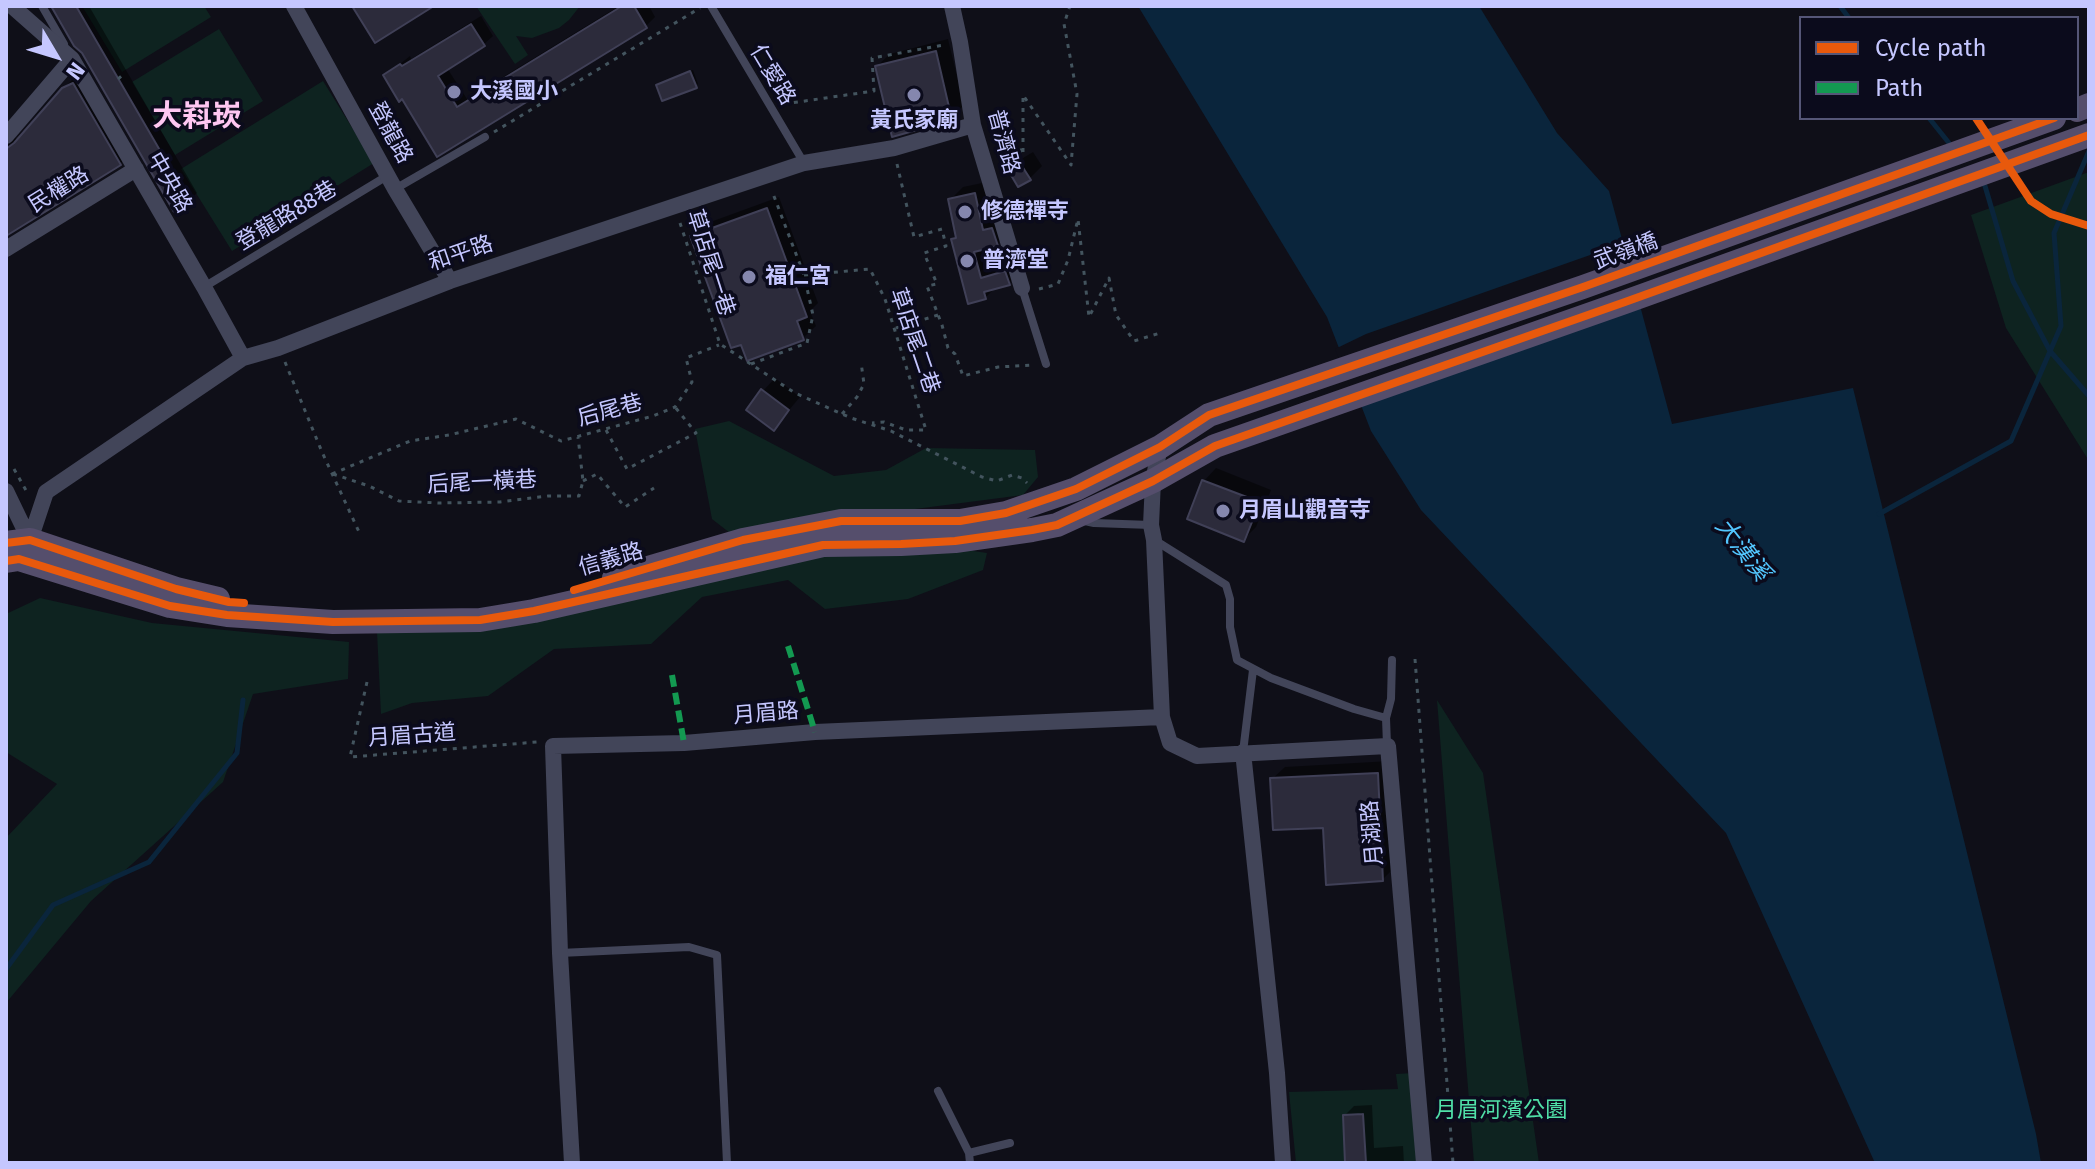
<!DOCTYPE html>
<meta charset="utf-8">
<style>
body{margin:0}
#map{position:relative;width:2095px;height:1169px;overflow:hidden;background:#0f0f18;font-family:"Fira Sans",sans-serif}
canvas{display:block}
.frame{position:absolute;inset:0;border:8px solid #c5c7ff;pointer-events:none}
.legend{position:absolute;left:1799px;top:16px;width:280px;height:104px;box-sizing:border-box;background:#0b0b1c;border:2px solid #555677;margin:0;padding:10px 14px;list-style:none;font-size:24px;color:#c5c7ff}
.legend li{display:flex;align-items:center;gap:16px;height:40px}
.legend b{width:40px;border:2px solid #555677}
.north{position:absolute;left:16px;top:16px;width:80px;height:80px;-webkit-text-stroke:6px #0b0b1c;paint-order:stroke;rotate:128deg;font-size:22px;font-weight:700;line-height:32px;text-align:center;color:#c5c7ff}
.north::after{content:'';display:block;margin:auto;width:28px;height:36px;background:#c5c7ff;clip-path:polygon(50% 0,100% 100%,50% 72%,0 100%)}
</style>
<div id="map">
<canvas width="2095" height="1169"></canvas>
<div class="frame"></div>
<ul class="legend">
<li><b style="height:10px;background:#e8590c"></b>Cycle path</li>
<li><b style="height:10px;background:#139951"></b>Path</li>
</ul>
<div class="north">N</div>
</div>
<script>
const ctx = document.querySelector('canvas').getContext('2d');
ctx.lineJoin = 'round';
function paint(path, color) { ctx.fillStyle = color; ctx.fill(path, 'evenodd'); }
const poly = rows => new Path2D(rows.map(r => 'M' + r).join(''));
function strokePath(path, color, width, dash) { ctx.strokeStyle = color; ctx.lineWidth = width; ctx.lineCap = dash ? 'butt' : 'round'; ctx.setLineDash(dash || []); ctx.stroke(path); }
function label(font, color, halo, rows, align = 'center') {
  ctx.font = font + ' "Fira Sans","Noto Sans TC",sans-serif'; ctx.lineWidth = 7; ctx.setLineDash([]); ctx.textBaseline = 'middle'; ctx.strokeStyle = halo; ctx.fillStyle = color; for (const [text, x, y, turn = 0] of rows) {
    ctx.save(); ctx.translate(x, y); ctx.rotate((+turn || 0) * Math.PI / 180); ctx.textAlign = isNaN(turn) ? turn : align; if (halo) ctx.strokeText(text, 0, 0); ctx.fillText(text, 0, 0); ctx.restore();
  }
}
paint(poly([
 [82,6,204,6,211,17,122,72],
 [476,6,580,6,569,20,559,28,532,38,516,36,528,55,515,64],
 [219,29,263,101,175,155,132,82],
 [323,81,374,163,232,251,181,169],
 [2089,172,2089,461,2006,328,1971,215],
 [729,421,834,476,886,470,926,448,1035,450,1038,477,1023,495,730,533,712,519,695,429],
 [953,548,987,553,983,570,908,599,825,609,788,580,702,597,651,644,554,649,488,696,412,703,381,714,377,632,829,553],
 [40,598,152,623,349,642,348,679,253,694,223,782,91,901,6,1003,6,838,57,784,6,752,6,614],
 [1437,700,1483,773,1539,1163,1474,1163],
 [1414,1073,1422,1163,1296,1163,1289,1092,1398,1089,1396,1074]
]), '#0e2320');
paint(poly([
 [1138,6,1479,6,1557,133,1609,191,1672,424,1853,388,2036,1134,2041,1163,1875,1163,1726,833,1421,510,1371,431,1327,317]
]), '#0a253c');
paint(poly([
 [1627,242,1643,303,1357,405,1335,349,1366,334]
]), '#0f0f18');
paint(poly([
 [53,6,89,6,197,193,189,201,83,52],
 [619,6,649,6,655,17,646,26,437,154,403,96,385,76,410,56,411,59,481,16,493,36,483,45,447,68,467,99],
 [948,39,964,105,951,118,877,66,890,54],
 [693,70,698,84,696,86,661,83],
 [82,76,128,156,120,164,6,235,6,135,8,137,19,139,63,89,72,80],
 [1033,152,1042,166,1029,179,1011,170,1023,158],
 [987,182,1009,232,997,244,988,246,993,266,1018,260,1021,271,1009,283,997,286,985,298,953,240,958,235,950,200,963,187],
 [779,197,818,303,810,311,816,326,803,338,692,237,705,224],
 [775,378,800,397,774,428,763,391],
 [1216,468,1271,490,1256,527,1244,539,1204,481],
 [1390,761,1395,867,1383,879,1272,779,1285,767],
 [1372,1105,1374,1148,1403,1146,1404,1163,1347,1163,1345,1115,1354,1106]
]), '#0007');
strokePath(poly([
 [1840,6,1849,18],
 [1929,118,1953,148],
 [1980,180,1985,186,2013,281,2050,351,2089,396],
 [1879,514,2011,441,2061,326,2054,233,2089,151],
 [6,969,53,905,149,862,237,753,243,700]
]), '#0a253c', 5);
const building = poly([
 [51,6,76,6,190,202,174,212,82,53,74,46,51,6],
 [352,6,434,6,375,43,352,6],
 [622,6,634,6,647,28,437,157,402,99,399,102,383,75,400,64,402,66,471,24,485,46,438,76,457,107,622,6],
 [936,51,952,120,892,137,875,66,936,51],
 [690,71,697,88,662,101,656,85,690,71],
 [73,83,121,165,6,236,6,149,14,143,62,88,73,83],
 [1020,163,1031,180,1018,187,1008,170,1020,163],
 [975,193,983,230,992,228,998,246,974,252,981,278,1005,271,1010,285,984,292,986,299,968,304,951,239,956,238,948,199,975,193],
 [767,208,807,317,797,321,804,340,747,361,741,345,731,348,690,236,767,208],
 [761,389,789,410,774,431,746,410,761,389],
 [1202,480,1260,502,1244,542,1187,519,1202,480],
 [1378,773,1383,881,1326,885,1323,828,1273,830,1270,778,1378,773],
 [1363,1114,1366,1163,1345,1163,1343,1115,1363,1114]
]);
paint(building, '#2c2b3b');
strokePath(building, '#404057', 2);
strokePath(poly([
 [118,79,124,74],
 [784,104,874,91,872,58,944,45],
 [494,132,700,8],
 [992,133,1009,129,1023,155,1023,95,1071,165,1077,94,1064,24,1070,6],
 [897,164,914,237,942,229,946,246,924,253,937,284,927,286,942,325,948,348,955,354,963,376,998,367,1035,365],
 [680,223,720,344,795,393,851,418,891,431,982,477,997,481,1012,475,1022,478,1027,483],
 [804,275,870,269,885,299,926,430,906,430,884,422,872,423],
 [1039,289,1058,284,1068,260,1078,219,1089,317,1109,278,1116,315,1134,341,1160,333],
 [896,328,938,315],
 [285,362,322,452,360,534],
 [751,364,807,343,813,315,804,275,772,191],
 [842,414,857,397,864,384,861,362],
 [606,430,627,469,696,433,675,407],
 [14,469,27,492],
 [332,474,410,441,449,435,516,419,561,441,653,416,675,407,692,382,686,358,719,345],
 [333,474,369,486,399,501,439,503,500,502,548,496,579,496,583,481,578,437],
 [583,481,597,474,625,507,654,488],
 [1415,659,1453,1163],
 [367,682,350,757,537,742]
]), '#43545e', 3, [4, 6]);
strokePath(poly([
 [42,6,64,44],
 [711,6,804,163],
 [395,189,485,137],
 [204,287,387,176],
 [1022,288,1046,364],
 [1080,520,1094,523,1151,525],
 [1156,541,1226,585,1230,599,1230,627,1237,660,1271,678,1354,709,1386,718,1387,745],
 [1386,718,1391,699,1392,660],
 [1243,752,1253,670],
 [560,953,689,947,717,955,727,1163],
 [938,1091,969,1153,970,1163],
 [969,1153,1010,1143]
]), '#424559', 8);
strokePath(poly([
 [12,6,72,59,204,287,243,358],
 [294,6,395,189,450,281],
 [952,6,960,42,973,125,1022,288],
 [6,136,72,59],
 [6,249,136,169],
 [6,491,31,543],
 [30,540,46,492,243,358,278,348,450,281,804,163,894,148,973,125],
 [1162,717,1170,743,1197,756,1388,746,1424,1163],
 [1243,752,1277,1073,1283,1163],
 [572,1163,560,953,553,746,684,743,815,732,1162,717,1154,540,1151,525,1153,481,1160,447]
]), '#424559', 16);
strokePath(poly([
 [2077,110,2089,105],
 [6,543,30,540,176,589,218,599],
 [6,561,19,559,170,606,227,615,333,622,480,620,534,611,823,545,901,544,955,541,1032,530,1057,525,1153,481,1215,446,1625,302,2089,135],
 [614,578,743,540,841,521,960,521,1006,513,1076,489,1160,447,1209,415,1583,287,2054,118]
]), '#554e6c', 24);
strokePath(poly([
 [788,646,815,732],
 [672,675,684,743]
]), '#139951', 6, [12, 6]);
strokePath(poly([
 [1976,118,2031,201,2051,214,2089,226],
 [6,543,30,540,176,589,229,602,244,603],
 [6,561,19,559,170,606,227,615,333,622,480,620,534,611,823,545,901,544,955,541,1032,530,1057,525,1153,481,1215,446,1625,302,2089,135],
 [574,590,743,540,841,521,960,521,1006,513,1076,489,1160,447,1209,415,1583,287,2054,118]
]), '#e8590c', 8);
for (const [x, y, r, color] of [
 [454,92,8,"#8587ae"],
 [914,95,8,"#8587ae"],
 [965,212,8,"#8587ae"],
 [967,261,8,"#8587ae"],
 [749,277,8,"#8587ae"],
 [1223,511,8,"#8587ae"]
]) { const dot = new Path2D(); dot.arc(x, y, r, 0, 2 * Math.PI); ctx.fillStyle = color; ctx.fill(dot); strokePath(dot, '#0b0b1c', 3); }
label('22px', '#c5c7ff', '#0b0b1c', [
 ["仁愛路",772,75,59],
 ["登龍路",390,133,61],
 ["普濟路",1003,142,75],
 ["中央路",169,183,60],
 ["民權路",59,190,-32],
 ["登龍路88巷",287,216,-31],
 ["武嶺橋",1626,252,-20],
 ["和平路",461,254,-19],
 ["草店尾一巷",710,263,72],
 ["草店尾二巷",914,341,71],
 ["后尾巷",610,411,-15],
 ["后尾一橫巷",482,483,-3],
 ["信義路",611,560,-16],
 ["月眉路",766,714,-5],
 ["月眉古道",412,736,-4],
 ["月湖路",1373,833,-95]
]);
label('bold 22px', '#c5c7ff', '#0b0b1c', [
 ["大溪國小",470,92],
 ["黃氏家廟",914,121,"center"],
 ["修德禪寺",981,212],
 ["普濟堂",983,261],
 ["福仁宮",765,277],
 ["月眉山觀音寺",1239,511]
], 'left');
label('22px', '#50e0a8', '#0b0b1c', [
 ["月眉河濱公園",1501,1111]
]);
label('italic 24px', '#53c7ff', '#0b0b1c', [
 ["大漢溪",1742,550,52]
]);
label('bold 30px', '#ffc7f2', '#0b0b1c', [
 ["大嵙崁",197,118]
]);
</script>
